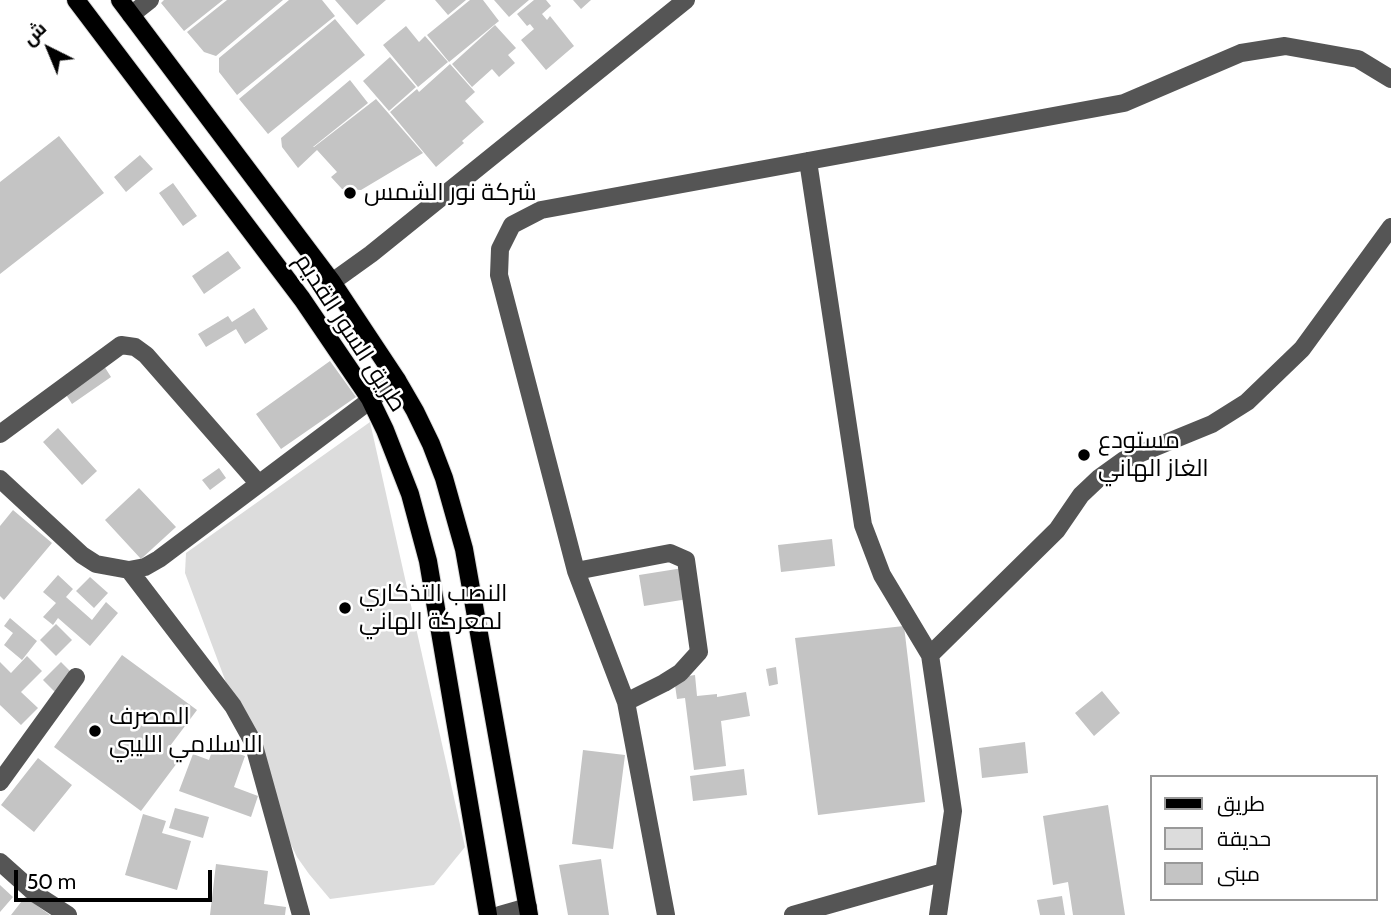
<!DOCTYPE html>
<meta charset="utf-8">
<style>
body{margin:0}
#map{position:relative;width:1391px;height:915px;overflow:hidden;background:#fff;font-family:Cabin,Cairo,sans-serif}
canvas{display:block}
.legend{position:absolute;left:1150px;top:775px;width:228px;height:126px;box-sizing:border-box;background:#fff;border:2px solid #999;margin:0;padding:9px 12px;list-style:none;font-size:21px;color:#000}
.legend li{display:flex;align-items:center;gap:14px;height:35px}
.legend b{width:35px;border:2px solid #999}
.north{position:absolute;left:14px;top:14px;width:70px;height:70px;-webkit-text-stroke:5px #fff;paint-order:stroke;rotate:317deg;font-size:19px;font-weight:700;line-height:28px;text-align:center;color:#000}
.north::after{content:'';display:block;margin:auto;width:24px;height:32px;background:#000;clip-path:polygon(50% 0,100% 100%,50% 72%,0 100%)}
.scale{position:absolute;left:14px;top:870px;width:198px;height:32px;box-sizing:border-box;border:4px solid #000;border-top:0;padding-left:9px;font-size:21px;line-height:24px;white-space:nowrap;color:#000;-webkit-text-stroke:5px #fff;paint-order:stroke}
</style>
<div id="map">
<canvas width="1391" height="915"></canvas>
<ul class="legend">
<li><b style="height:9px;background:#000"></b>طريق</li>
<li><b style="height:19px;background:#dcdcdc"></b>حديقة</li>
<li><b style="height:19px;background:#c4c4c4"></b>مبنى</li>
</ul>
<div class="north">ش</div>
<div class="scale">50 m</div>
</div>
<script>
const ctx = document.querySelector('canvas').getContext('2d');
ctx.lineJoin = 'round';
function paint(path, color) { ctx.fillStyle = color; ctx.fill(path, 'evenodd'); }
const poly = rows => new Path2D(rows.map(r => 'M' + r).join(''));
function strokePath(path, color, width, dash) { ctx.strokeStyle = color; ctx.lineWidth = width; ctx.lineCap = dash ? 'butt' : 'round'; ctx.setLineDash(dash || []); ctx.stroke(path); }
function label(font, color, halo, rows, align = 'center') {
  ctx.font = font + ' Cabin,Cairo,sans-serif'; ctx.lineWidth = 5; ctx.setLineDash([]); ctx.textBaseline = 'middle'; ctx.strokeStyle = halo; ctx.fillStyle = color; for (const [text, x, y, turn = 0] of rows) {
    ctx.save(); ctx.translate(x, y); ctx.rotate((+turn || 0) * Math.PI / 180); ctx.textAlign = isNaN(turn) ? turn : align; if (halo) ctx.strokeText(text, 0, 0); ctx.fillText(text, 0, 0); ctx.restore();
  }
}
paint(poly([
 [370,422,465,847,434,885,330,899,309,874,297,857,272,805,185,573,186,553]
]), '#dcdcdc');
paint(poly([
 [164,0,223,0,184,31,161,3],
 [227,0,283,0,216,56,204,52,187,32],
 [289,0,322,0,335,16,237,95,219,72,219,58],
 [335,0,386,0,357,25],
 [435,0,466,0,448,15],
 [470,0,483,0,499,21,449,62,427,35],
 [494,0,529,0,509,17],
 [534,0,546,0,551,6,542,14,547,20,550,16,574,46,546,70,521,40,534,29,530,24,527,26,517,14],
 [573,0,591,0,581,9],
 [335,19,365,55,268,134,239,99],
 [495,25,516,48,508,55,515,63,499,77,492,69,472,87,452,64],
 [406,26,419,42,425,36,448,62,418,87,383,45],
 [390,57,416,87,389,111,363,81],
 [450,64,475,92,465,101,484,122,462,141,464,143,436,167,390,112,417,89,419,92],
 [350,80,368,103,313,147,314,147,376,99,423,153,361,190,342,189,331,177,337,172,317,150,298,168,282,147,281,138],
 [59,136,104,193,0,274,0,182],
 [140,155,153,169,126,192,114,177],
 [173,183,197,216,183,226,159,193],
 [228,251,241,268,204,294,192,276],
 [254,308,268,329,245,344,236,329,206,347,198,334,228,316,232,322],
 [330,361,356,397,281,449,256,414],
 [104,366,111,377,72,404,65,393],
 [58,428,97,471,82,485,43,442],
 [219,468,226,478,210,490,202,480],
 [139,488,176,527,141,559,105,520],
 [13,510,52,543,4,600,0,596,0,526],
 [832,539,835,566,781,572,778,545],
 [683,568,688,599,644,606,639,575],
 [58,575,73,589,66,597,92,620,106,602,118,613,90,646,58,618,53,625,43,617,56,603,43,592],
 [90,577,108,593,94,608,76,591],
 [10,618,37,641,22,660,4,645,13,633,4,626],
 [56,624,72,640,56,656,40,640],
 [904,626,925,802,818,815,795,638],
 [122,655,197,710,167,750,180,759,141,811,54,747],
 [27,656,42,671,21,692,38,708,21,725,0,705,0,662,11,673],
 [61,662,75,676,58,695,43,680],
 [776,667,778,684,769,686,766,669],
 [695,675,697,696,717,694,717,697,746,692,750,716,721,721,726,766,694,770,685,698,677,699,674,678],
 [1102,691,1120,713,1094,736,1075,713],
 [1025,742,1028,773,982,778,979,748],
 [214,745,245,756,234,787,258,796,251,817,179,791,193,754,209,760],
 [583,750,625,755,613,849,572,844],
 [38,758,72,785,34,832,1,805],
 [744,769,747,795,693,801,690,776],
 [1108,805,1125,915,1073,915,1068,882,1053,885,1043,816],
 [175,808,209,817,203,838,169,828],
 [143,814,166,821,162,833,191,841,177,890,125,875],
 [601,859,609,915,568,915,559,865],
 [216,864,268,871,264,904,286,907,285,915,210,915],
 [0,885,13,897,0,912],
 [1062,896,1065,915,1040,915,1037,900],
 [25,897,50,915,11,915]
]), '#c4c4c4');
const major = poly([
 [76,0,302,299,370,399,385,430,410,494,428,561,488,915],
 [120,0,332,282,397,380,415,411,431,444,444,478,464,549,529,915]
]);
strokePath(major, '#dbdbdb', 20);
strokePath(poly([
 [131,15,150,0],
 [808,161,863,525,882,575,930,655,953,811,938,915],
 [332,282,371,254,686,0],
 [0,434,121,345,135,347,146,355,259,484],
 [0,479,82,555,96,564,129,570,145,567,159,559,397,380],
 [129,570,233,706,253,742,301,915],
 [576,571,670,553,686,560,699,652,680,673,664,683,626,702],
 [930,655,1057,530,1081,495,1099,478,1124,460,1212,424,1247,402,1302,349,1391,227],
 [0,782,76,677],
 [0,862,37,895,68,915],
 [500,915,528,907],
 [666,915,626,702,576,571,499,275,500,249,512,225,541,210,1124,103,1241,53,1285,46,1358,59,1391,79],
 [793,915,944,872]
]), '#555', 18);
strokePath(major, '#000', 18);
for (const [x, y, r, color] of [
 [350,193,7,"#000"],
 [1084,455,7,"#000"],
 [345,608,7,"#000"],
 [95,731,7,"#000"]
]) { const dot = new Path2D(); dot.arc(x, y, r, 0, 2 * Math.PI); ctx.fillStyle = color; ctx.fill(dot); strokePath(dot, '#fff', 2.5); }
label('24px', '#000', '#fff', [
 ["شركة نور الشمس",364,193],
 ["مستودع",1098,441],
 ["الغاز الهاني",1098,469],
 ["النصب التذكاري",359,594],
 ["لمعركة الهاني",359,622],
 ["المصرف",109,717],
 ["الاسلامي الليبي",109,745]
], 'left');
label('24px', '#000', '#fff', [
 ["طريق السور القديم",350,333,57]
]);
</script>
